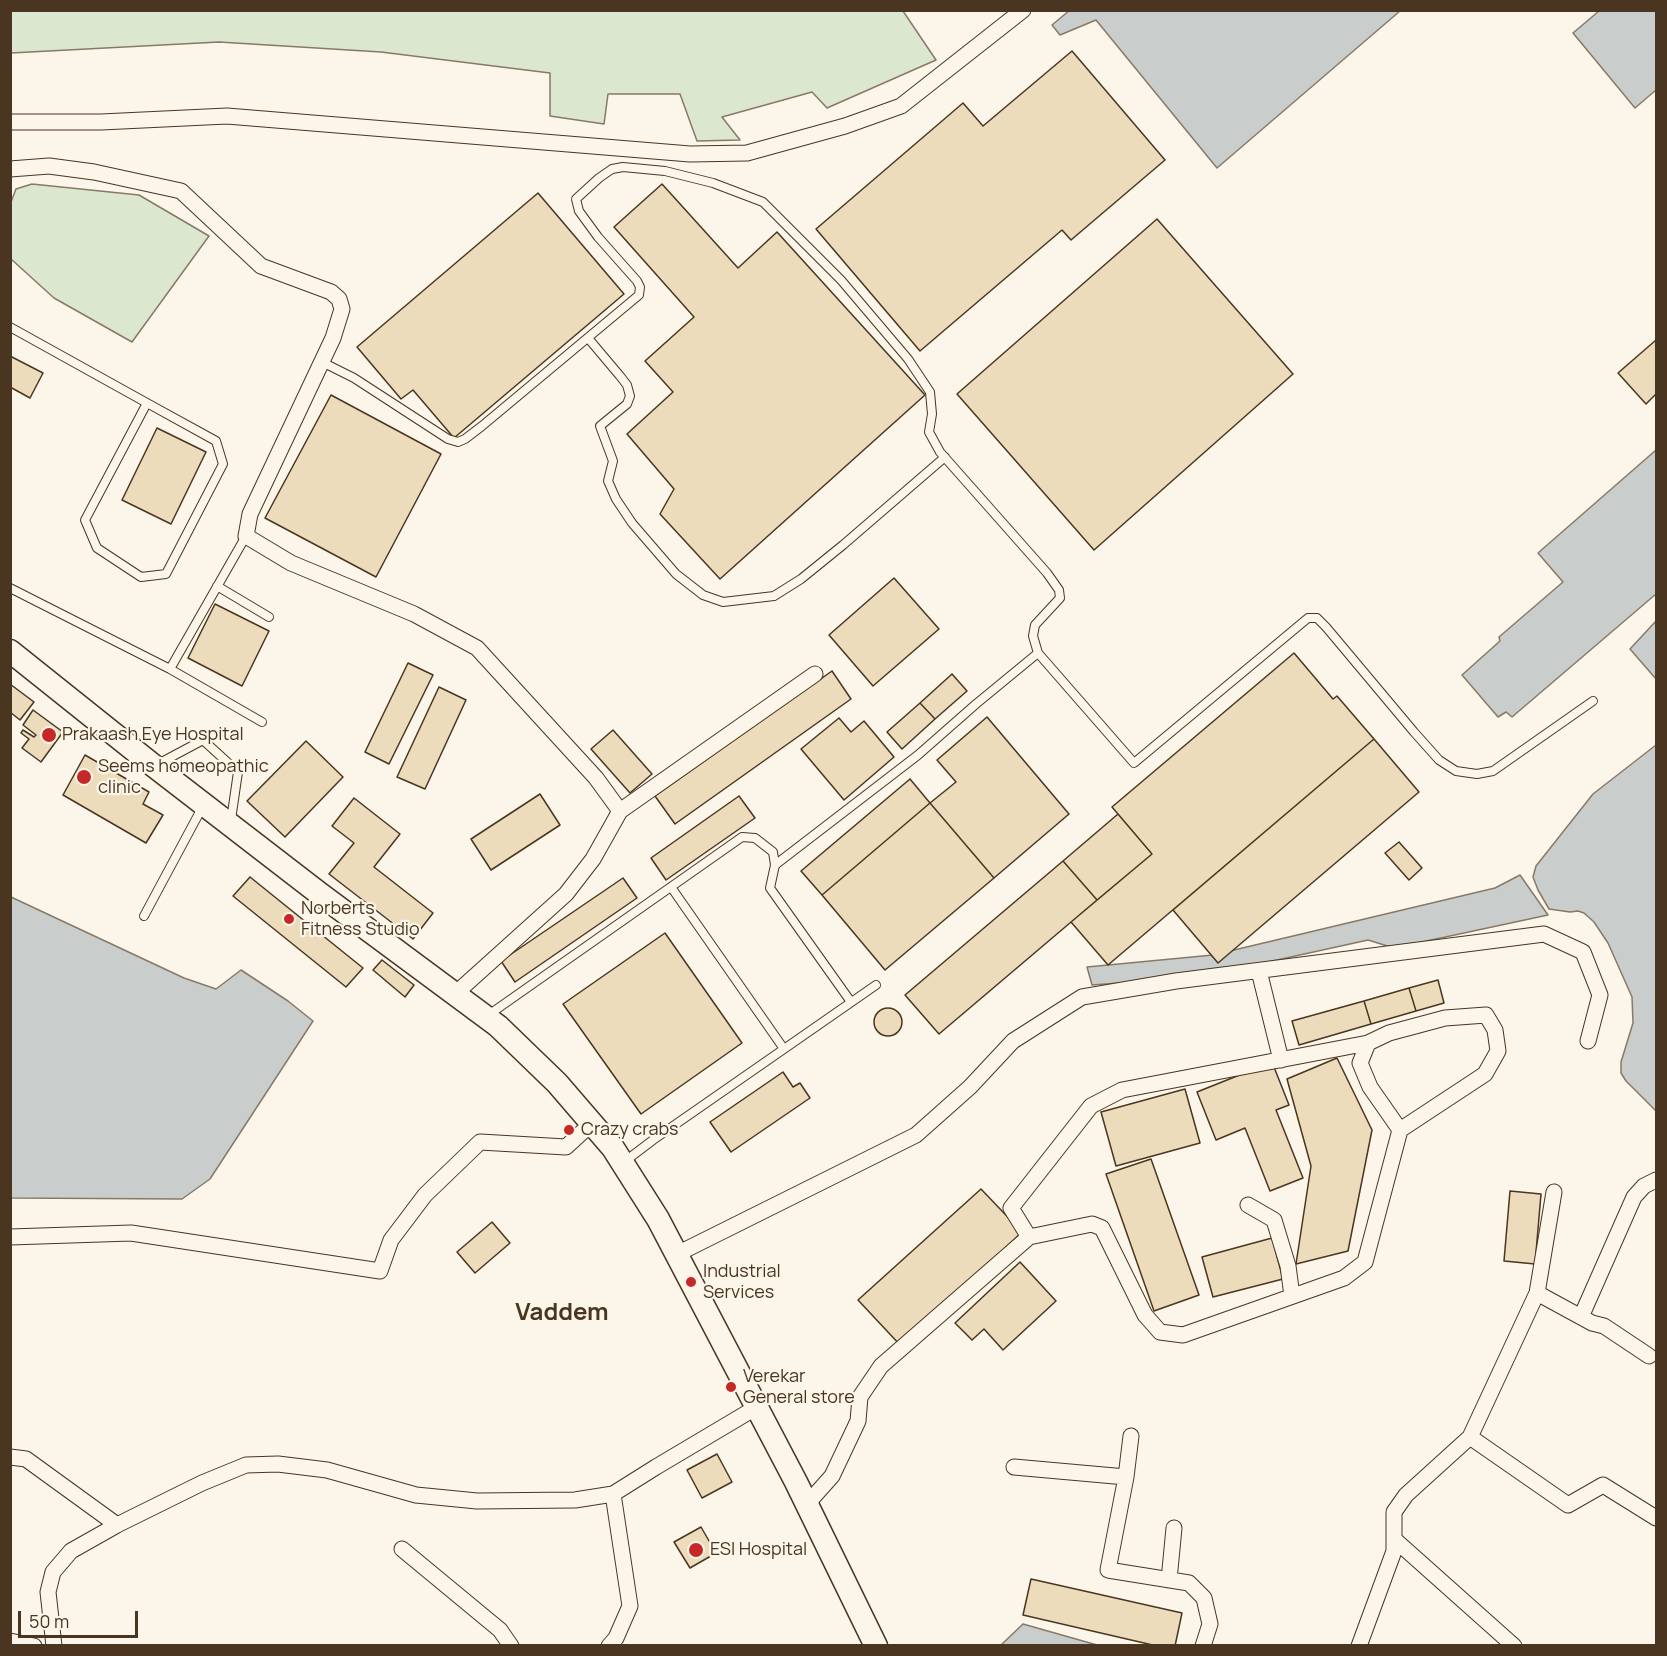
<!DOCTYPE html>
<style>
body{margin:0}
#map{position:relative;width:1667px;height:1656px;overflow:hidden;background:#fbf6e9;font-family:Manrope,sans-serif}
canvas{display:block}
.frame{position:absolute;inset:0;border:12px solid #4a3520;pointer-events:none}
.scale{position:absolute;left:18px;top:1611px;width:120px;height:27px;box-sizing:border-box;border:3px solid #4a3520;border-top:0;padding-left:8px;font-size:18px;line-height:21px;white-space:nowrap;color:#4a3520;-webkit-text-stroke:4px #fbf6e9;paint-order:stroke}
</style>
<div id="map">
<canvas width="1667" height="1656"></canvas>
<div class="frame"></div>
<div class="scale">50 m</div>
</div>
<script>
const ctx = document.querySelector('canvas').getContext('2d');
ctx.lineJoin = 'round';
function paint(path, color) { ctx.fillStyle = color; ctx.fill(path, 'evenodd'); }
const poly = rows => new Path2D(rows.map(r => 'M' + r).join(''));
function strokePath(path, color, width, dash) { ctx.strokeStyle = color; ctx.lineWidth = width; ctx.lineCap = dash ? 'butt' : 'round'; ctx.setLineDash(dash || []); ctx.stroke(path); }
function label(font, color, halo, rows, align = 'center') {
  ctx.font = font + ' Manrope,sans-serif'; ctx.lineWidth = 4.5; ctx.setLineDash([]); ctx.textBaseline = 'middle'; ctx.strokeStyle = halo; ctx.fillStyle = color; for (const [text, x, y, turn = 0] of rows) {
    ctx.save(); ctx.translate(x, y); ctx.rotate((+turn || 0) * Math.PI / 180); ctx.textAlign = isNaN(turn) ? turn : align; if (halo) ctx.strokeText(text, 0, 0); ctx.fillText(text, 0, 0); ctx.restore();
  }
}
const green = poly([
 [11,10,903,11,936,60,827,108,812,92,722,117,740,140,697,141,680,94,608,94,604,124,550,116,550,73,381,52,219,42,11,53,11,10],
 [32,184,139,195,209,236,132,342,54,298,11,259,11,202,16,189,32,184]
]);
paint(green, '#dce7d0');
strokePath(green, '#887966', 1.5);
const water = poly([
 [1070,10,1400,10,1400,11,1217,168,1096,20,1060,35,1052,25,1070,10],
 [1599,11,1656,11,1656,90,1635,108,1573,33,1599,11],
 [1656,450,1656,594,1512,717,1506,712,1498,717,1462,675,1500,641,1499,637,1563,582,1538,553,1656,450],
 [1656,621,1656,679,1630,649,1656,621],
 [1656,745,1656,1111,1626,1081,1621,1073,1621,1062,1633,1023,1632,997,1608,943,1594,922,1584,913,1578,911,1570,912,1549,909,1538,890,1533,877,1536,866,1593,794,1656,745],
 [1520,875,1548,915,1394,948,1368,940,1200,977,1092,985,1087,967,1213,955,1495,888,1520,875],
 [11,897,184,978,216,989,241,970,288,1001,313,1021,210,1179,182,1199,11,1198,11,897],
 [1023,1624,1097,1645,1001,1645,1023,1624]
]);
paint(water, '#c9cecd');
strokePath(water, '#887966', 1.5);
const building = poly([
 [1072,51,1165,160,1071,240,1062,230,920,351,816,229,963,103,983,126,1072,51],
 [662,184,738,268,777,232,925,395,720,579,660,514,674,489,627,434,673,392,645,361,694,317,614,227,662,184],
 [538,193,624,294,454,438,413,390,401,399,357,347,538,193],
 [1157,219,1293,374,1094,550,957,394,1157,219],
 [1656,340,1656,394,1646,404,1618,373,1656,340],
 [10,356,43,373,30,398,10,387,10,356],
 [331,395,441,454,376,577,265,518,331,395],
 [157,428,206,452,171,524,122,500,157,428],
 [894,578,939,629,873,686,829,635,894,578],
 [215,604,269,631,242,686,188,658,215,604],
 [1294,653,1333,699,1337,696,1374,739,1108,965,1071,922,1152,854,1112,807,1294,653],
 [408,663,433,675,389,764,365,752,408,663],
 [832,671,851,699,675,824,655,796,832,671],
 [952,674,967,691,935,719,920,703,952,674],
 [10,684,34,702,20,720,10,712,10,684],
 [439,687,466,700,425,789,397,777,439,687],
 [920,703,935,719,902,749,887,732,920,703],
 [33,710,63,732,41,762,22,748,29,739,21,733,23,730,34,737,36,735,23,725,33,710],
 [987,717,1069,814,994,878,930,803,956,782,937,760,987,717],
 [839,718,851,732,864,721,894,757,844,800,801,749,839,718],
 [613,730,652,774,630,793,591,749,613,730],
 [1374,739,1419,792,1218,963,1173,910,1374,739],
 [306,741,343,777,285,837,247,801,306,741],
 [85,755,149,792,143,804,163,815,146,843,63,795,85,755],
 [910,779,930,803,822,895,801,871,910,779],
 [540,794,560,825,491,870,471,839,540,794],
 [739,796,755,818,666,880,651,858,739,796],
 [354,798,400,834,374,867,433,913,413,939,329,874,354,843,332,826,354,798],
 [930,803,994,878,885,970,822,895,930,803],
 [1118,814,1152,854,1097,900,1063,861,1118,814],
 [1399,842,1422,868,1409,880,1385,853,1399,842],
 [1063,861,1097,900,939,1034,905,995,1063,861],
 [250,877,363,968,346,987,233,896,250,877],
 [623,878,637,898,515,982,501,961,623,878],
 [665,933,742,1043,641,1114,563,1004,665,933],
 [382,960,414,985,405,997,373,970,382,960],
 [1438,980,1444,1003,1416,1011,1409,988,1438,980],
 [1409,988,1416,1011,1371,1024,1364,1001,1409,988],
 [1364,1001,1371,1024,1299,1045,1292,1021,1364,1001],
 '874 1022a14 14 0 1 1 28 0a14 14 0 1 1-28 0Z',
 [1337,1058,1372,1130,1348,1251,1296,1264,1311,1166,1287,1079,1337,1058],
 [1272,1062,1289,1105,1276,1110,1303,1178,1270,1191,1245,1128,1216,1140,1197,1092,1272,1062],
 [783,1072,793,1087,800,1083,810,1098,731,1152,710,1122,783,1072],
 [1185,1089,1200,1143,1116,1166,1101,1112,1185,1089],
 [1151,1159,1199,1295,1154,1311,1106,1174,1151,1159],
 [981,1189,1022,1232,901,1346,858,1300,981,1189],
 [1510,1191,1541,1194,1535,1264,1504,1261,1510,1191],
 [492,1222,510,1243,475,1273,457,1252,492,1222],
 [1272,1238,1283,1279,1213,1297,1202,1257,1272,1238],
 [1020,1262,1056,1301,1003,1350,984,1329,972,1340,955,1323,1020,1262],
 [717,1454,732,1482,702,1498,687,1470,717,1454],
 [701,1527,716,1553,690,1568,674,1542,701,1527],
 [1031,1579,1182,1613,1175,1646,1157,1646,1023,1615,1031,1579]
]);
paint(building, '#ecdcbc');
strokePath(building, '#4a3520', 1.5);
const lane = poly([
 [10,327,147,403,216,441,223,464,166,574,141,577,97,548,85,520,147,403],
 [588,338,620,376,627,385,630,396,627,404,600,426,613,461,608,481,616,499,632,523,676,574,703,595,723,602,774,596,801,579,843,545,945,457],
 [322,362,354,378,448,439,458,442,465,439,482,426,639,295,640,287,637,281,598,237,579,211,576,199,599,178,612,169,623,167,665,171,713,183,763,202,841,280,908,359,930,392,932,414,929,432,940,452,1047,573,1059,590,1060,598,1035,625,1033,636,1038,653],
 [217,586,269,617],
 [10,588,170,669,262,722],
 [170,669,246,536],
 [158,764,203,740,238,772,231,820],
 [775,865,918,755,976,704,1038,653,1134,763,1308,618,1317,618,1326,627,1414,732,1439,760,1456,771,1477,774,1493,771,1593,701],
 [671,887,784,1049],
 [144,916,203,806],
 [487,1016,742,837,755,838,773,852,775,865,770,888,851,1002],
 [624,1162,653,1140,876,985]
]);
const street = poly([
 [10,122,101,122,227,116,690,154,747,153,845,126,901,106,1023,10],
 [10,169,49,166,94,172,181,191,261,266,331,292,339,299,342,309,333,338,250,514,246,536,291,563,414,614,477,648,596,778,620,811,593,859,566,894,455,994],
 [620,811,815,674],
 [1259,971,1281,1060],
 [1248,1205,1274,1220,1288,1266,1292,1296],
 [10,1237,131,1233,380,1271,391,1240,425,1195,480,1142,566,1147,592,1123],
 [1029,1237,1011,1208,1091,1106,1122,1090,1368,1043],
 [677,1254,916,1135,970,1087,1013,1041,1082,997,1176,981,1544,934,1583,952,1600,995,1588,1041],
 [1537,1293,1592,1323,1604,1326,1649,1356],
 [1581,1317,1634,1197,1644,1186,1656,1180],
 [1131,1436,1126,1477,1108,1570,1189,1583,1204,1598,1210,1624,1203,1646],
 [1470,1437,1568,1505,1603,1485,1656,1518],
 [10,1457,26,1459,117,1525],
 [1014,1467,1126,1477],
 [807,1504,832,1476,858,1421,860,1397,881,1366,1029,1237,1092,1224,1102,1228,1145,1315,1160,1332,1183,1335,1344,1278,1365,1262,1400,1130,1485,1074,1498,1051,1495,1030,1486,1015,1445,1018,1389,1033,1368,1043,1360,1063,1370,1087,1400,1130],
 [1394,1539,1514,1646],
 [402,1549,500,1630,511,1646],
 [1169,1580,1174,1528],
 [10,1641,34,1646],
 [54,1646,48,1592,53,1572,71,1551,117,1525,202,1483,246,1465,278,1464,327,1470,416,1495,477,1501,575,1500,613,1494,656,1467,757,1407],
 [609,1646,616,1638,630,1606,613,1494],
 [1359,1646,1394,1551,1394,1512,1406,1495,1470,1437,1537,1293,1554,1192]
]);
const primary = poly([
 [10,651,154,766,320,894,498,1026,557,1083,613,1148,658,1219,796,1482,876,1646]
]);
strokePath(lane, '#4a3520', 10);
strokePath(street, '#4a3520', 17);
strokePath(primary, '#4a3520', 25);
strokePath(lane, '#fbf6e9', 8);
strokePath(street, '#fbf6e9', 15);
strokePath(primary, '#fbf6e9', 22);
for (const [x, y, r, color] of [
 [49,735,8,"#c62828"],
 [84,777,8,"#c62828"],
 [289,919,6,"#c62828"],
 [569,1130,6,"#c62828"],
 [691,1282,6,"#c62828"],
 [731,1387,6,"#c62828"],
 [696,1550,8,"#c62828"]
]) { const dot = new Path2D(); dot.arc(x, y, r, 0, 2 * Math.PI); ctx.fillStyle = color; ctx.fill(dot); strokePath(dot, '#fbf6e9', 2); }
label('18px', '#4a3520', '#fbf6e9', [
 ["Prakaash Eye Hospital",62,735],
 ["Seems homeopathic",98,767],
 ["clinic",98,788],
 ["Norberts",301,909],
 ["Fitness Studio",301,930],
 ["Crazy crabs",581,1130],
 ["Industrial",703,1272],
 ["Services",703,1293],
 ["Verekar",743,1377],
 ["General store",743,1398],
 ["ESI Hospital",710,1550]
], 'left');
label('bold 24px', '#4a3520', '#fbf6e9', [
 ["Vaddem",562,1313]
]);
</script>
